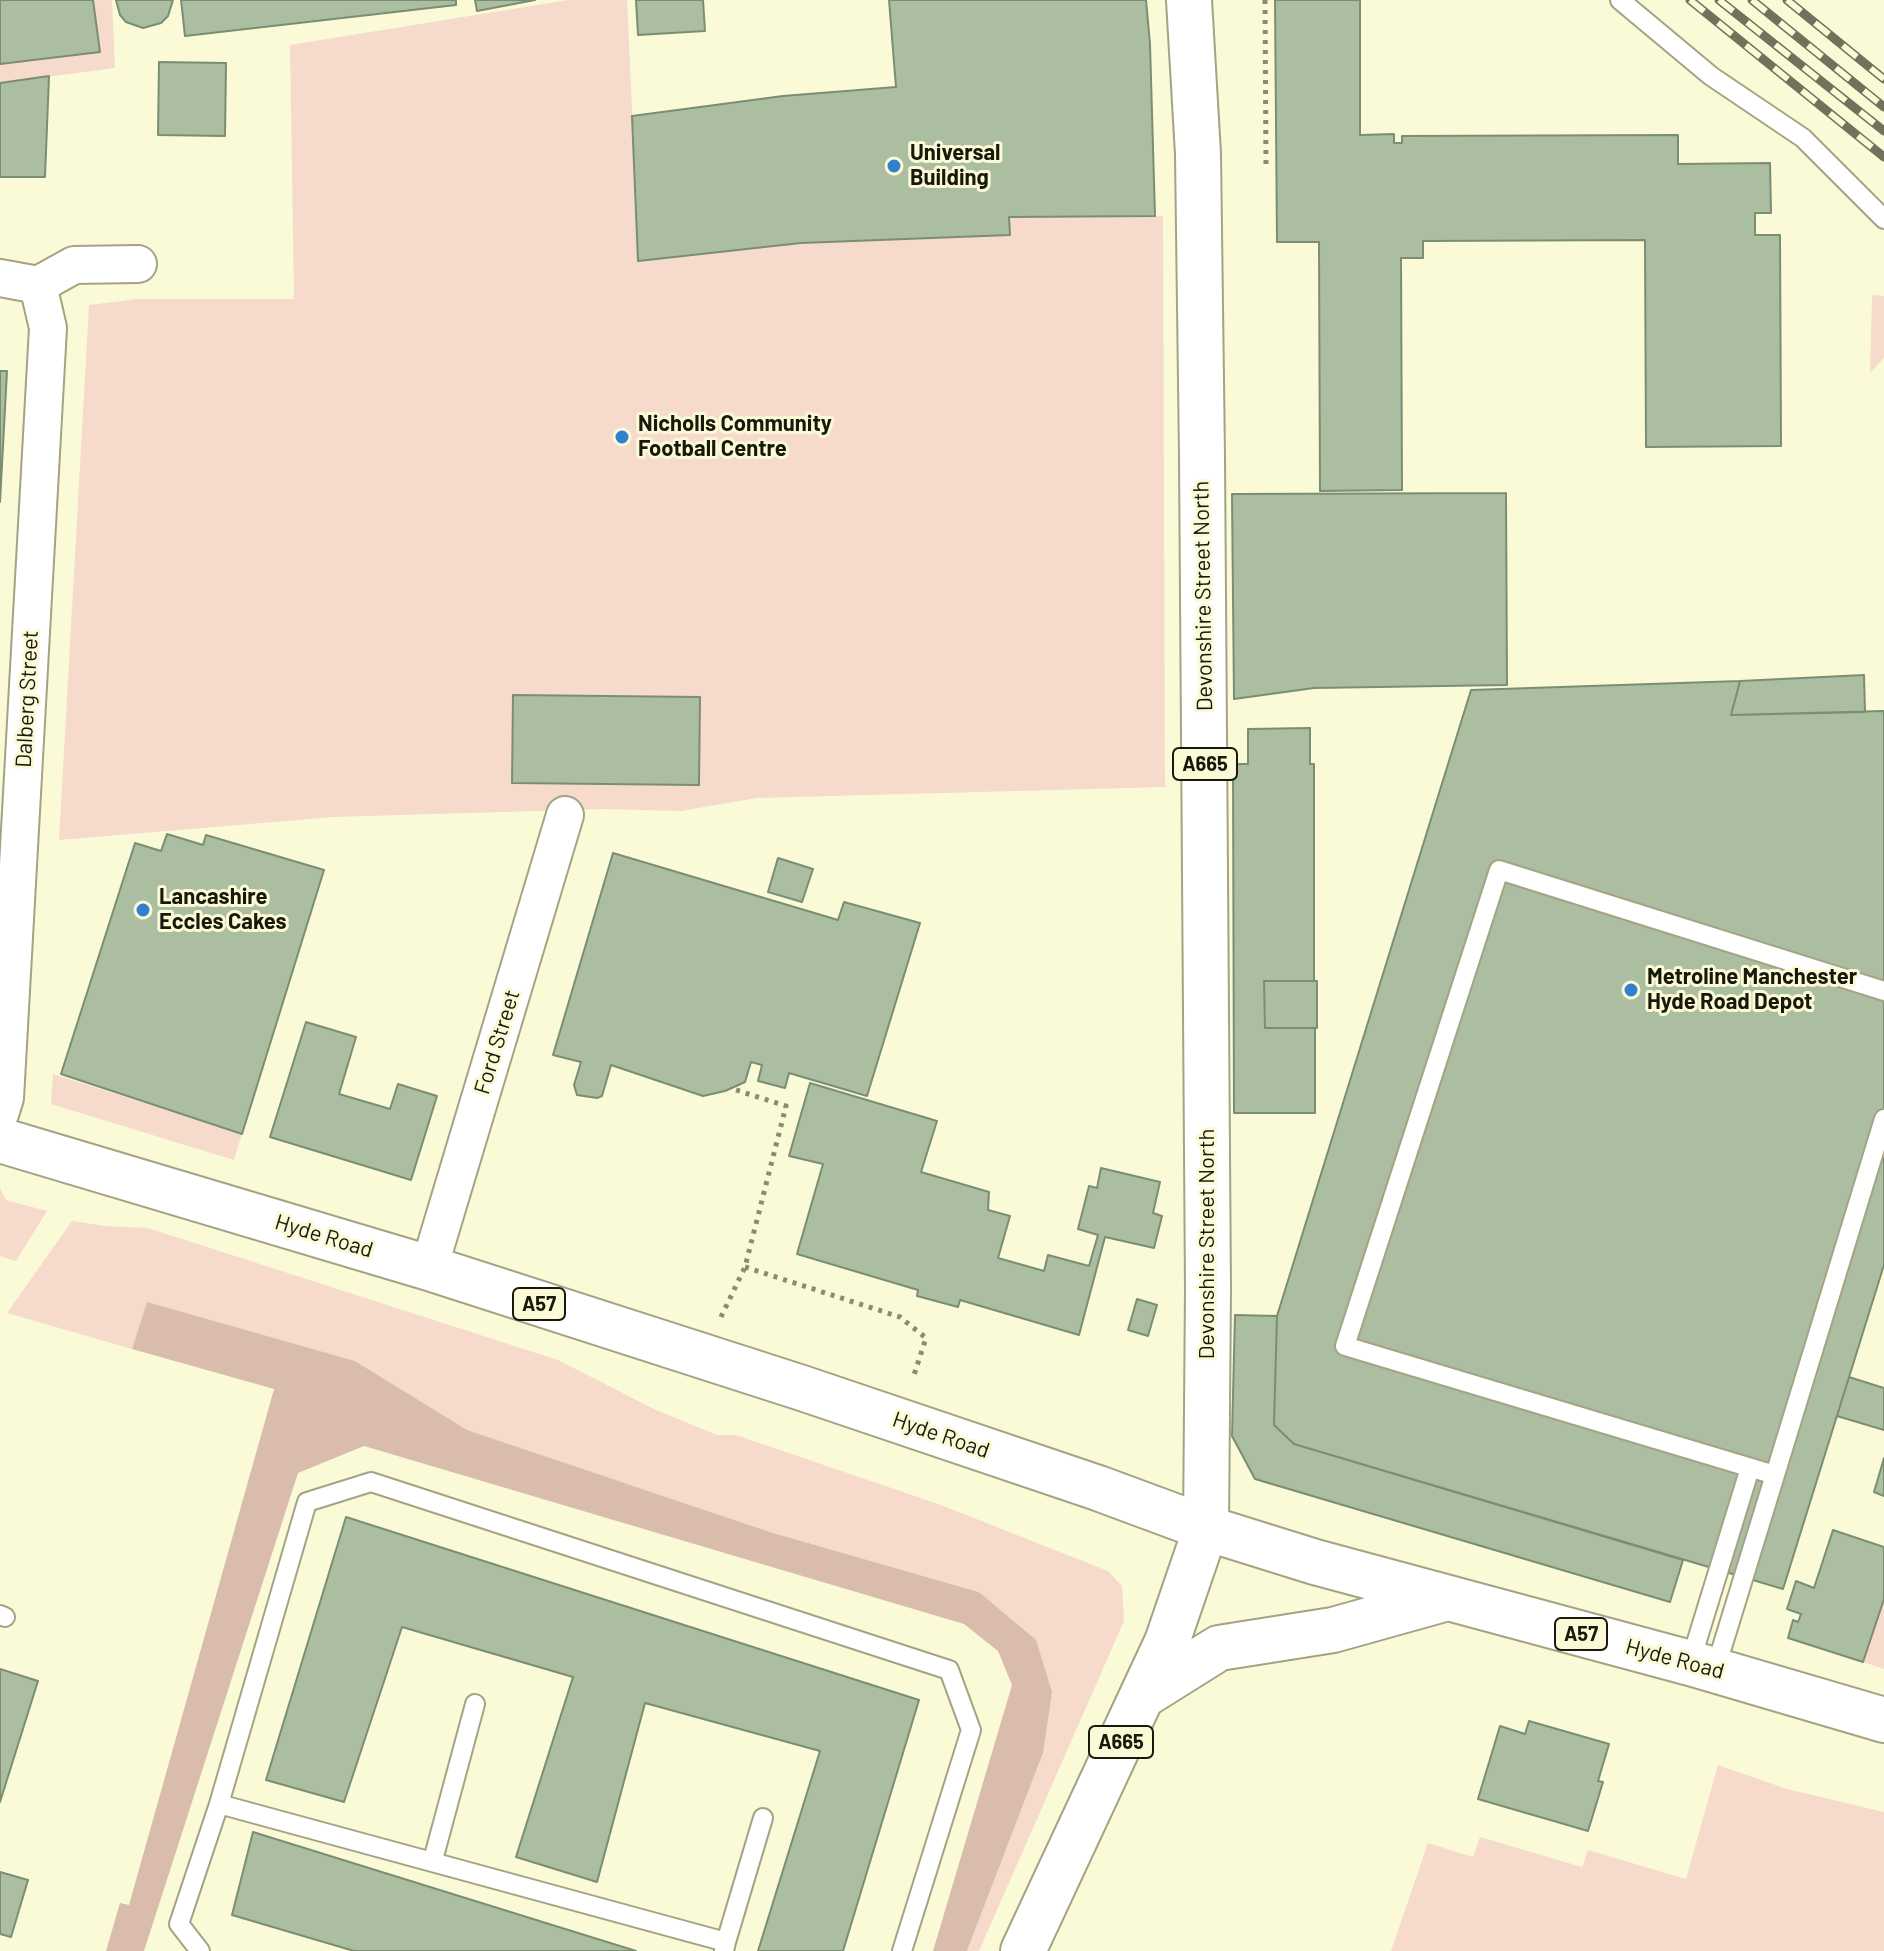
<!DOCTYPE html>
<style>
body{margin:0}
canvas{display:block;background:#fafad7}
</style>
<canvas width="1884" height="1951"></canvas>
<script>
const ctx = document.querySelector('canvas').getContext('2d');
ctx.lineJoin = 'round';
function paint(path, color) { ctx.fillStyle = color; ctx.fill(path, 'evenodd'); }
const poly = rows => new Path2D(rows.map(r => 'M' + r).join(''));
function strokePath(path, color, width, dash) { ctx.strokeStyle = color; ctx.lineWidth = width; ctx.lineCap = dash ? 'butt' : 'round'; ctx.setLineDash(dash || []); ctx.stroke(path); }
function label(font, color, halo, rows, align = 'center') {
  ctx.font = font + ' Barlow,sans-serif'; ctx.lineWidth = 6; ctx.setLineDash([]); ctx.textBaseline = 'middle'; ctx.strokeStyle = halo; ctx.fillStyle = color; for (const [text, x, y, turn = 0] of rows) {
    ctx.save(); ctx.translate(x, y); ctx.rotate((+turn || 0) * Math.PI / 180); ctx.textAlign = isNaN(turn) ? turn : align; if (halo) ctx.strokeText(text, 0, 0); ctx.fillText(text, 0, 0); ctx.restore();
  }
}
paint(poly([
 [93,0,112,0,115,68,0,83,0,64,99,52],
 [568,0,627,0,639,261,1009,217,1163,216,1165,787,757,798,681,811,604,809,333,817,59,840,89,305,137,299,294,299,290,45],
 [1872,295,1884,296,1884,358,1870,373],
 [53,1074,242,1134,234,1160,51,1104],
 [0,1188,6,1200,47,1211,16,1261,0,1256],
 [72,1221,106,1226,148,1228,558,1360,656,1410,717,1435,736,1435,941,1505,1108,1571,1122,1586,1124,1621,979,1951,967,1951,1043,1753,980,1592,770,1532,466,1430,355,1361,147,1303,132,1349,7,1313],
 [1884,1599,1884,1669,1863,1662],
 [1718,1765,1787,1789,1884,1812,1884,1951,1391,1951,1428,1843,1473,1857,1480,1837,1582,1867,1588,1850,1686,1879]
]), '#f6dbcd');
paint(poly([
 [147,1302,355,1361,467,1430,770,1532,979,1592,1036,1640,1052,1692,1043,1753,967,1951,933,1951,1012,1685,998,1651,964,1624,364,1446,298,1473,144,1951,106,1951,120,1903,129,1905,274,1389,132,1349]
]), '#dabcad');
const building = poly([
 [0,0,93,0,100,52,0,64,0,0],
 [116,0,173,0,168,16,161,23,143,28,126,22,120,15,116,0],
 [181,0,456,0,456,5,185,36,181,0],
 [475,0,535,0,477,11,475,0],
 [636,0,703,0,705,31,638,35,636,0],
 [889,0,1146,0,1150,44,1155,216,1009,217,1010,235,801,243,638,261,632,116,783,96,896,87,889,0],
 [1275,0,1360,0,1360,135,1394,134,1394,143,1402,143,1402,136,1678,135,1678,164,1770,163,1771,213,1755,213,1755,235,1780,235,1781,446,1646,447,1645,240,1423,241,1423,258,1401,258,1402,490,1320,491,1319,242,1277,242,1275,0],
 [159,62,226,63,225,136,158,135,159,62],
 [49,76,45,177,0,177,0,83,49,76],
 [0,371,7,371,0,502,0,371],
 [1506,493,1507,685,1314,688,1234,699,1232,494,1506,493],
 [1864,675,1865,712,1731,715,1740,681,1864,675],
 [1740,681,1731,715,1884,711,1884,1265,1783,1589,1294,1444,1274,1425,1277,1316,1471,690,1740,681],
 [513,695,700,697,699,785,512,783,513,695],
 [1310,728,1310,764,1314,764,1314,981,1264,981,1265,1028,1315,1028,1315,1113,1234,1113,1233,764,1248,764,1248,729,1310,728],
 [167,834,203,845,206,835,324,870,242,1134,61,1074,135,843,161,851,167,834],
 [613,853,838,920,844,902,920,923,867,1096,789,1073,785,1088,758,1081,762,1065,751,1062,745,1082,725,1091,703,1096,611,1065,602,1096,597,1098,577,1095,574,1085,581,1062,553,1055,613,853],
 [778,858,813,869,802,902,768,892,778,858],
 [1264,981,1317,981,1317,1028,1265,1028,1264,981],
 [306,1022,356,1037,339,1094,390,1109,398,1084,437,1096,411,1180,270,1137,306,1022],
 [810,1083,937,1121,921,1172,989,1192,988,1210,1010,1216,998,1258,1044,1271,1048,1255,1089,1266,1098,1235,1078,1229,1089,1186,1097,1188,1101,1168,1160,1182,1153,1213,1162,1216,1154,1248,1105,1237,1079,1335,960,1300,958,1307,917,1296,918,1290,797,1254,823,1164,789,1156,810,1083],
 [1137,1299,1157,1305,1148,1336,1128,1330,1137,1299],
 [1235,1315,1277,1316,1274,1425,1294,1444,1683,1560,1670,1602,1255,1479,1232,1436,1235,1315],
 [1849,1377,1884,1388,1884,1430,1837,1416,1849,1377],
 [1884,1458,1884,1496,1874,1492,1884,1458],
 [346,1517,919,1700,843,1951,758,1951,820,1751,645,1703,597,1882,516,1857,573,1677,402,1627,344,1802,266,1780,346,1517],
 [1833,1530,1884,1547,1884,1599,1863,1662,1788,1638,1793,1620,1798,1622,1801,1614,1787,1609,1796,1581,1814,1588,1833,1530],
 [0,1669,38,1681,0,1802,0,1669],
 [1529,1721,1609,1744,1598,1781,1603,1782,1588,1831,1478,1799,1500,1726,1525,1734,1529,1721],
 [253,1832,636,1951,354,1951,232,1915,253,1832],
 [0,1872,28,1880,11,1937,0,1934,0,1872]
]);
paint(building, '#abbea2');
strokePath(building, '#7b8d73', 2);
const service = poly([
 [1620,0,1711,76,1803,138,1884,219],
 [1884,991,1499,870,1345,1346,1775,1475,1884,1119],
 [0,1615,5,1617],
 [1690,1663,1750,1468],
 [1715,1670,1775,1475],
 [433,1860,475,1704],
 [726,1942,763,1818],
 [200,1951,179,1924,219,1804],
 [724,1951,726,1942,219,1804,307,1502,371,1482,949,1670,971,1730,902,1951]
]);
const minor = poly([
 [0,278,38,285,74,265,138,264],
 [0,1114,5,1098,48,328,38,285],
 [429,1268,565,815]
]);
const trunk = poly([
 [0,1140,429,1268,802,1388,1098,1488,1206,1528,1315,1562,1690,1663,1884,1720],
 [1144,1695,1219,1648,1333,1630,1444,1599],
 [1023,1951,1167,1642,1206,1528,1208,1290,1202,457,1198,154,1189,0]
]);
strokePath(service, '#a4a383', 22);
strokePath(minor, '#a4a383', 40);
strokePath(trunk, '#a4a383', 48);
strokePath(poly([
 [1265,0,1266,167],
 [745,1267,900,1317,926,1338,914,1375],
 [721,1317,745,1267,786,1106,730,1088]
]), '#8b8b73', 5, [4, 6]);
strokePath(service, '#fff', 18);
strokePath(minor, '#fff', 36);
strokePath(trunk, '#fff', 44);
const rail = poly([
 [1690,0,1884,157],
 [1719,0,1884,131],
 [1752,0,1884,107],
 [1787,0,1884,79]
]);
strokePath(rail, '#71715c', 9);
strokePath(rail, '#fafad7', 6, [18]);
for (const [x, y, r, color] of [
 [894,166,8,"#3080cf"],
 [622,437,8,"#3080cf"],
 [143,910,8,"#3080cf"],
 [1631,990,8,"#3080cf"]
]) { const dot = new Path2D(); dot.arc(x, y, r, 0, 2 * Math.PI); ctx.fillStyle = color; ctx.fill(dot); strokePath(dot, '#fafad7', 3); }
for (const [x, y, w] of [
 [1205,764,64],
 [539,1304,52],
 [1581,1634,52],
 [1121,1742,64]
]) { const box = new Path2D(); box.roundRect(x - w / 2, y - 16, w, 32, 6); ctx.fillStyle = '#fafad7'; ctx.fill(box); strokePath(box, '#19180c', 2); }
label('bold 20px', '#19180c', null, [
 ["A665",1205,764],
 ["A57",539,1304],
 ["A57",1581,1634],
 ["A665",1121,1742]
]);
label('bold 22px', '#19180c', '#fafad7', [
 ["Universal",910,153],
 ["Building",910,178],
 ["Nicholls Community",638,424],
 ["Football Centre",638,449],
 ["Lancashire",159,897],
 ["Eccles Cakes",159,922],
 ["Metroline Manchester",1647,977],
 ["Hyde Road Depot",1647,1002]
], 'left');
label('22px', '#19180c', '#fafad7', [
 ["Devonshire Street North",1203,596,-91],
 ["Dalberg Street",27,699,-87],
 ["Ford Street",497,1042,-73],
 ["Hyde Road",324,1236,17],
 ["Devonshire Street North",1207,1244,-90],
 ["Hyde Road",941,1435,19],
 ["Hyde Road",1675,1659,15]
]);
</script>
